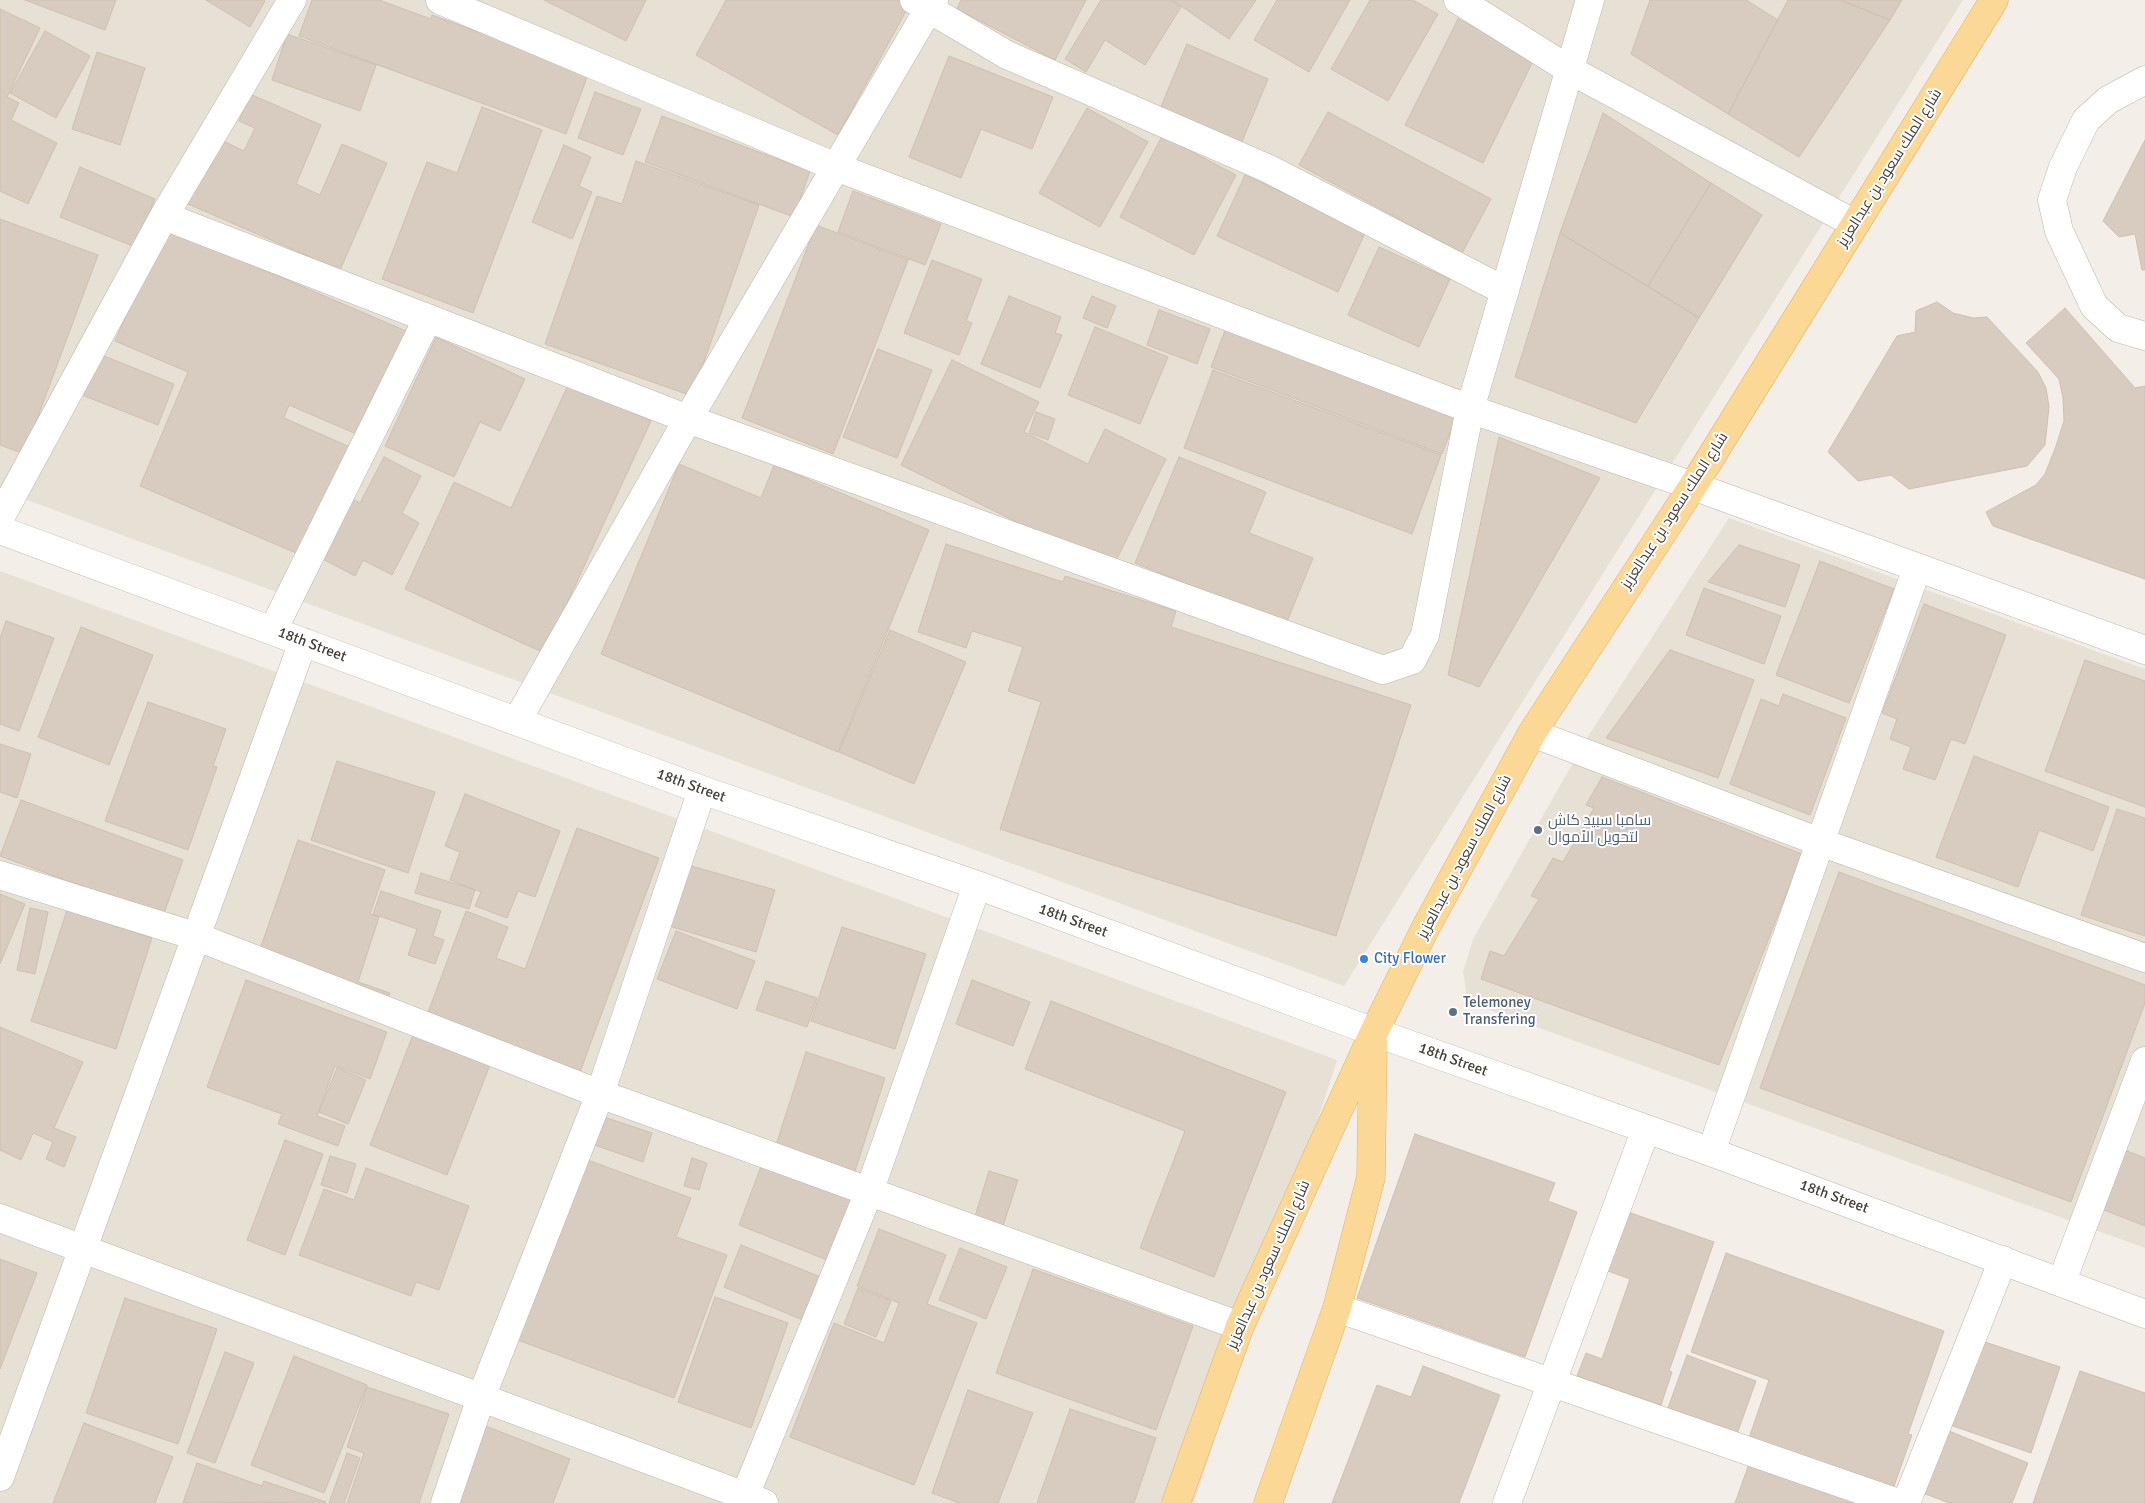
<!DOCTYPE html>
<meta charset="utf-8">
<style>
body{margin:0}
canvas{display:block;background:#f3eee7}
</style>
<canvas width="2145" height="1503"></canvas>
<script>
const ctx = document.querySelector('canvas').getContext('2d');
ctx.lineJoin = 'round';
function paint(path, color) { ctx.fillStyle = color; ctx.fill(path, 'evenodd'); }
const poly = rows => new Path2D(rows.map(r => 'M' + r).join(''));
function strokePath(path, color, width, dash) { ctx.strokeStyle = color; ctx.lineWidth = width; ctx.lineCap = dash ? 'butt' : 'round'; ctx.setLineDash(dash || []); ctx.stroke(path); }
function label(font, color, halo, rows, align = 'center') {
  ctx.font = font + ' Signika,Cairo,sans-serif'; ctx.lineWidth = 4; ctx.setLineDash([]); ctx.textBaseline = 'middle'; ctx.strokeStyle = halo; ctx.fillStyle = color; for (const [text, x, y, turn = 0] of rows) {
    ctx.save(); ctx.translate(x, y); ctx.rotate((+turn || 0) * Math.PI / 180); ctx.textAlign = isNaN(turn) ? turn : align; if (halo) ctx.strokeText(text, 0, 0); ctx.fillText(text, 0, 0); ctx.restore();
  }
}
paint(poly([
 [0,0,1963,0,1344,986,0,490],
 [1729,518,2145,669,2145,1248,1468,1002,1463,972,1473,939,1587,738],
 [0,571,1337,1060,1194,1503,0,1503]
]), '#e7e0d5');
const building = poly([
 [25,0,116,0,105,30,25,0],
 [206,0,263,0,265,1,250,27,206,0],
 [312,0,379,0,431,19,432,15,589,72,566,134,299,36,312,0],
 [544,0,646,0,626,41,544,0],
 [726,0,907,0,911,2,838,135,696,55,726,0],
 [961,0,1086,0,1055,60,957,9,961,0],
 [1101,0,1170,0,1181,7,1145,65,1105,40,1086,72,1065,59,1101,0],
 [1172,0,1256,0,1229,39,1172,0],
 [1277,0,1350,0,1309,72,1254,40,1277,0],
 [1370,0,1413,0,1438,14,1388,101,1331,69,1370,0],
 [1650,0,1746,0,1778,20,1728,114,1631,54,1650,0],
 [1788,0,1840,0,1890,20,1799,157,1728,114,1788,0],
 [1840,0,1902,0,1890,20,1840,0],
 [0,9,40,28,7,97,19,103,11,120,57,143,28,204,0,191,0,9],
 [1458,19,1535,57,1483,163,1405,125,1458,19],
 [45,31,90,56,56,118,10,93,45,31],
 [287,34,376,65,360,111,272,80,287,34],
 [1187,44,1268,79,1241,144,1160,109,1187,44],
 [97,52,145,68,120,145,72,129,97,52],
 [949,56,1053,97,1032,149,981,129,961,178,909,157,949,56],
 [595,92,641,109,623,155,578,138,595,92],
 [250,94,321,125,296,184,320,195,342,144,387,163,340,270,188,204,217,138,244,151,255,128,239,121,250,94],
 [482,107,542,130,473,313,382,279,427,162,457,173,482,107],
 [1087,108,1148,142,1100,227,1039,193,1087,108],
 [1328,112,1491,199,1462,253,1299,165,1328,112],
 [1603,113,1711,183,1648,286,1560,233,1603,113],
 [662,116,810,171,794,217,645,162,662,116],
 [1162,136,1236,175,1194,255,1120,217,1162,136],
 [2145,140,2145,270,2142,270,2135,234,2119,237,2103,221,2145,140],
 [564,145,591,157,579,186,592,192,572,239,532,222,564,145],
 [636,161,759,205,692,396,545,344,597,196,622,204,636,161],
 [80,167,155,199,135,247,60,217,80,167],
 [1245,175,1366,231,1338,292,1217,236,1245,175],
 [1711,183,1762,215,1699,318,1648,286,1711,183],
 [853,191,941,224,925,265,838,232,853,191],
 [0,219,98,255,24,454,0,445,0,219],
 [816,225,908,260,833,454,742,418,816,225],
 [164,227,406,331,361,436,289,405,284,418,350,447,303,556,140,486,188,372,115,341,164,227],
 [1560,233,1699,318,1636,423,1515,377,1560,233],
 [1379,247,1450,279,1419,347,1348,315,1379,247],
 [932,260,982,279,966,321,972,323,959,355,904,333,932,260],
 [1009,296,1061,317,1055,333,1062,335,1040,388,981,364,1009,296],
 [1092,296,1116,306,1107,328,1083,318,1092,296],
 [1937,302,1953,313,1973,318,1987,317,2038,372,2046,388,2049,407,2045,445,2027,466,1909,489,1891,475,1858,481,1828,452,1897,336,1915,332,1916,311,1937,302],
 [2065,308,2135,388,2145,386,2145,579,1993,526,1986,512,2036,485,2045,474,2055,449,2064,421,2063,398,2059,379,2026,343,2065,308],
 [1159,310,1210,329,1197,364,1147,345,1159,310],
 [1228,323,1459,410,1442,454,1211,367,1228,323],
 [1095,327,1168,357,1140,424,1068,395,1095,327],
 [436,337,525,379,500,431,480,422,454,477,385,446,436,337],
 [878,349,932,370,897,458,843,437,878,349],
 [94,352,174,384,158,425,77,393,94,352],
 [952,360,1039,402,1024,432,1088,464,1105,429,1166,459,1112,569,901,465,952,360],
 [1213,370,1441,455,1412,534,1184,448,1213,370],
 [569,383,651,421,544,653,405,589,454,482,511,508,569,383],
 [1036,412,1055,419,1048,440,1029,433,1036,412],
 [1499,437,1600,478,1479,687,1448,675,1499,437],
 [384,457,421,476,402,513,419,523,392,575,363,560,355,576,321,558,352,499,360,503,384,457],
 [1179,457,1266,492,1249,533,1313,558,1286,624,1135,563,1179,457],
 [679,464,761,498,774,465,929,530,838,752,601,654,679,464],
 [946,544,1063,582,1065,576,1176,611,1171,627,1411,705,1336,936,1000,829,1041,702,1008,691,1023,647,972,631,966,648,918,632,946,544],
 [1739,545,1800,565,1785,607,1708,582,1739,545],
 [1820,561,1894,589,1849,703,1776,675,1820,561],
 [1704,588,1781,616,1764,664,1686,635,1704,588],
 [1924,604,2006,635,1965,744,1951,739,1935,780,1903,769,1911,747,1890,739,1897,719,1882,713,1924,604],
 [6,621,54,638,19,731,0,724,0,638,6,621],
 [81,627,153,655,109,765,38,737,81,627],
 [890,630,966,662,914,784,839,752,890,630],
 [1670,650,1754,680,1718,778,1606,738,1670,650],
 [2085,660,2145,681,2145,807,2045,771,2085,660],
 [1783,694,1846,718,1810,815,1730,784,1761,699,1779,706,1783,694],
 [148,702,226,729,213,766,217,767,188,850,105,821,148,702],
 [0,744,31,754,17,798,0,792,0,744],
 [1974,756,2109,807,2093,851,2039,830,2018,887,1936,857,1974,756],
 [337,761,435,792,408,873,311,840,337,761],
 [1602,777,1802,854,1719,1065,1481,979,1490,951,1504,956,1539,899,1531,896,1553,858,1563,862,1594,808,1586,805,1602,777],
 [465,794,560,831,535,897,518,891,507,918,475,906,481,892,450,880,460,852,445,846,465,794],
 [21,800,183,860,163,916,0,856,21,800],
 [2117,809,2145,818,2145,936,2081,915,2117,809],
 [577,828,659,858,580,1072,427,1015,466,911,508,927,496,958,525,969,577,828],
 [298,840,385,870,370,914,379,917,358,982,390,993,387,999,258,955,298,840],
 [688,865,775,890,756,952,669,926,688,865],
 [1839,872,2145,985,2145,1003,2071,1202,1760,1088,1839,872],
 [421,873,475,890,469,909,415,893,421,873],
 [381,891,441,911,433,936,444,940,435,964,408,955,417,929,373,914,381,891],
 [0,894,25,904,0,964,0,894],
 [30,908,48,912,35,974,17,970,30,908],
 [67,910,152,938,116,1049,31,1021,67,910],
 [842,927,926,954,895,1049,811,1021,842,927],
 [676,931,755,961,737,1009,657,979,676,931],
 [246,980,387,1032,370,1079,335,1066,317,1116,345,1126,338,1146,278,1124,282,1114,207,1087,246,980],
 [972,980,1030,1002,1013,1046,956,1024,972,980],
 [766,981,817,998,807,1027,756,1010,766,981],
 [1051,1001,1286,1092,1214,1277,1140,1248,1185,1131,1025,1069,1051,1001],
 [0,1027,83,1062,54,1128,76,1137,64,1167,46,1159,53,1142,33,1133,21,1160,0,1150,0,1027],
 [413,1035,490,1065,447,1175,370,1145,413,1035],
 [806,1052,885,1078,854,1174,775,1148,806,1052],
 [337,1068,366,1080,348,1124,319,1112,337,1068],
 [598,1115,652,1133,643,1162,589,1143,598,1115],
 [1415,1134,1555,1183,1548,1201,1577,1212,1525,1357,1357,1298,1415,1134],
 [285,1140,323,1154,285,1255,247,1240,285,1140],
 [2122,1149,2145,1158,2145,1226,2099,1208,2122,1149],
 [330,1156,356,1164,347,1193,321,1185,330,1156],
 [582,1158,691,1198,676,1237,727,1255,674,1398,515,1339,582,1158],
 [692,1158,707,1163,699,1190,684,1186,692,1158],
 [762,1164,852,1200,827,1260,739,1225,762,1164],
 [366,1168,469,1206,439,1290,416,1282,411,1296,299,1255,324,1189,354,1200,366,1168],
 [989,1171,1018,1180,1000,1235,972,1226,989,1171],
 [1628,1212,1714,1242,1669,1371,1672,1372,1661,1405,1577,1376,1586,1353,1602,1359,1630,1279,1608,1271,1628,1212],
 [879,1229,946,1255,927,1304,977,1323,914,1485,790,1437,834,1323,884,1343,899,1303,857,1286,879,1229],
 [741,1245,823,1278,805,1321,724,1287,741,1245],
 [960,1248,1007,1267,986,1319,939,1300,960,1248],
 [1726,1253,1944,1331,1908,1434,1912,1435,1893,1489,1749,1438,1769,1380,1691,1352,1726,1253],
 [0,1259,37,1273,0,1369,0,1259],
 [1033,1269,1193,1326,1156,1430,996,1373,1033,1269],
 [858,1288,891,1301,876,1337,844,1324,858,1288],
 [715,1297,788,1323,751,1428,678,1402,715,1297],
 [125,1298,217,1329,178,1444,86,1413,125,1298],
 [1979,1340,2060,1367,2031,1453,1950,1425,1979,1340],
 [225,1352,254,1363,215,1463,187,1453,225,1352],
 [1687,1355,1756,1381,1737,1434,1668,1408,1687,1355],
 [294,1356,367,1385,324,1493,251,1465,294,1356],
 [1423,1366,1500,1395,1459,1503,1332,1503,1377,1385,1411,1397,1423,1366],
 [2080,1371,2145,1393,2145,1503,2033,1503,2080,1371],
 [367,1387,449,1414,419,1503,347,1503,364,1453,347,1447,367,1387],
 [968,1390,1033,1413,998,1503,959,1503,932,1493,968,1390],
 [1070,1409,1156,1438,1134,1503,1037,1503,1070,1409],
 [84,1423,173,1457,155,1503,53,1503,84,1423],
 [483,1425,570,1459,553,1503,453,1503,483,1425],
 [1949,1431,2028,1463,2012,1503,1949,1503,1923,1493,1949,1431],
 [347,1453,360,1458,344,1503,329,1503,347,1453],
 [197,1463,262,1486,264,1481,326,1502,183,1503,197,1463],
 [1749,1464,1859,1503,1735,1503,1749,1464]
]);
paint(building, '#d7ccbf');
strokePath(building, '#cfc0b0', 1);
const minor = poly([
 [440,0,836,167,1470,409,1693,486,2145,650],
 [914,0,1007,55,1269,169,1505,291],
 [1458,0,1570,70,1855,224],
 [2145,80,2108,100,2086,120,2063,167,2052,200,2059,231,2094,306,2118,328,2145,336],
 [164,216,688,419,1383,670,1412,660,1425,635,1470,409,1590,0],
 [0,518,164,216,292,0],
 [0,530,702,790,977,885,1374,1032,1711,1152,2145,1314],
 [273,630,428,318],
 [517,721,688,419,934,0],
 [1532,733,1820,842,2145,958],
 [0,875,195,936,600,1094,1240,1326],
 [1711,1152,1917,568],
 [0,1218,764,1503],
 [2062,1281,2145,1061],
 [1337,1308,1898,1503],
 [0,1477,303,642],
 [445,1503,481,1398,600,1094,702,790],
 [742,1503,869,1192,977,885],
 [1507,1503,1646,1129],
 [1906,1503,2003,1260]
]);
const major = poly([
 [1176,1503,1240,1326,1374,1032,1427,925,1532,733,1693,486,1994,0],
 [1268,1503,1337,1308,1371,1177,1373,1043]
]);
strokePath(minor, '#beb5a9', 29);
strokePath(major, '#e1b366', 29);
strokePath(minor, '#fff', 28);
strokePath(major, '#fcd896', 28);
for (const [x, y, r, color] of [
 [1538,830,5,"#5c6f8a"],
 [1364,959,5,"#3f7fe0"],
 [1453,1012,5,"#5c6f8a"]
]) { const dot = new Path2D(); dot.arc(x, y, r, 0, 2 * Math.PI); ctx.fillStyle = color; ctx.fill(dot); strokePath(dot, '#fff', 2); }
label('15px', '#463e36', '#fff', [
 ["شارع الملك سعود بن عبدالعزيز",1890,168,-58],
 ["شارع الملك سعود بن عبدالعزيز",1675,511,-57],
 ["18th Street",312,645,21],
 ["18th Street",691,786,20],
 ["شارع الملك سعود بن عبدالعزيز",1465,857,-62],
 ["18th Street",1073,921,20],
 ["18th Street",1453,1060,20],
 ["18th Street",1834,1197,20],
 ["شارع الملك سعود بن عبدالعزيز",1269,1265,-66]
]);
label('15px', '#4e5e75', '#fff', [
 ["سامبا سبيد كاش",1548,821],
 ["لتحويل الأموال",1548,838],
 ["Telemoney",1463,1003],
 ["Transfering",1463,1020]
], 'left');
label('15px', '#366cbe', '#fff', [
 ["City Flower",1374,959]
], 'left');
</script>
